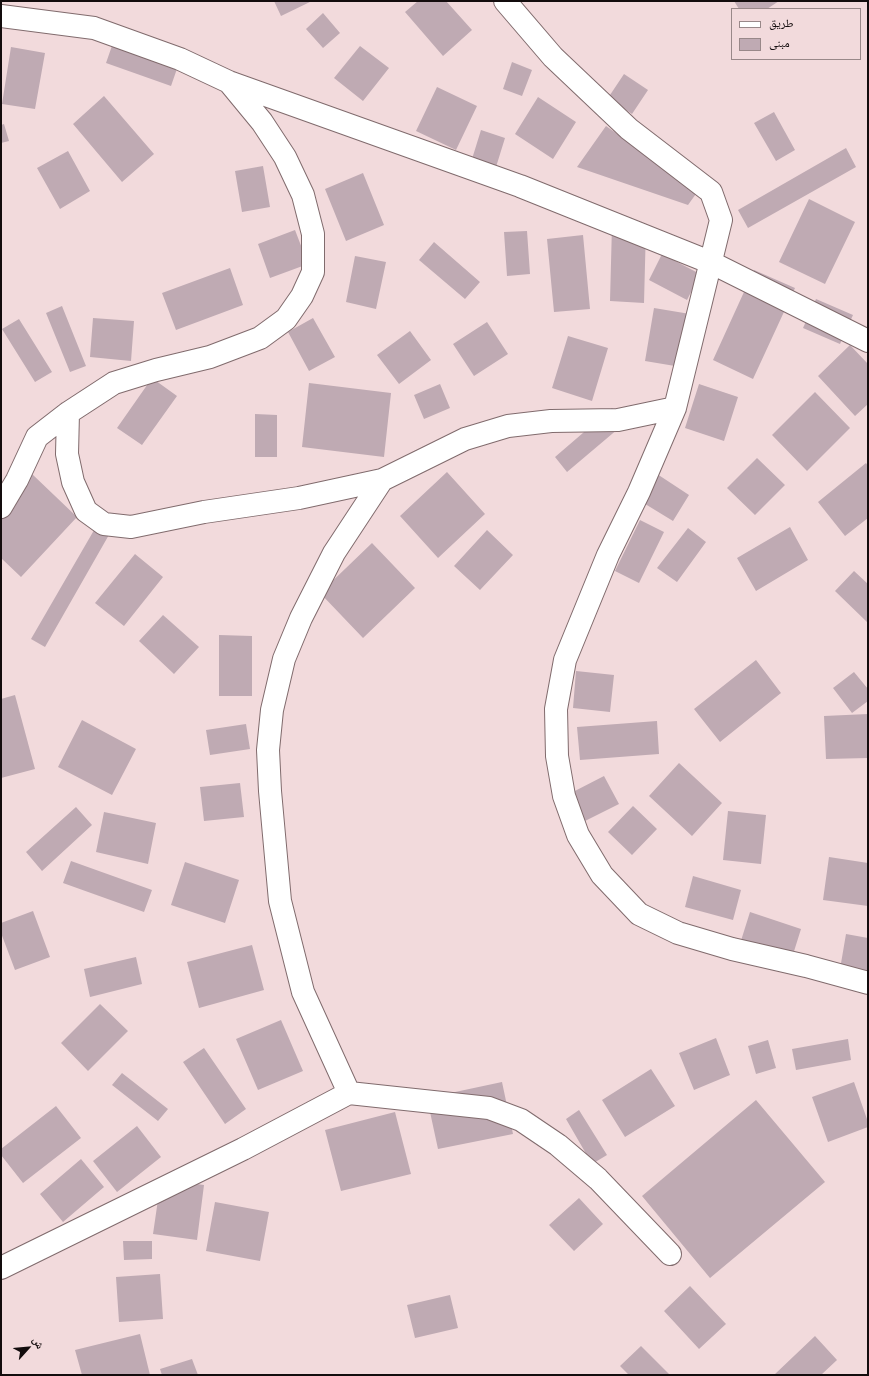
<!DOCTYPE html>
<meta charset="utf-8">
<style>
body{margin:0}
#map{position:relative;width:869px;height:1376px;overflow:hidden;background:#f2dadc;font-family:Inter,"Noto Naskh Arabic",sans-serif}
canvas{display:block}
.frame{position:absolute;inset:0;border:2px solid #130c0d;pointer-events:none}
.legend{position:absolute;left:731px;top:8px;width:130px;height:52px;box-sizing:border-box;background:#f2dadc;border:1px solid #998889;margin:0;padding:5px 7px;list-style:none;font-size:12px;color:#130c0d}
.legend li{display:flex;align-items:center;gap:8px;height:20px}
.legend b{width:20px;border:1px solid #998889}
.north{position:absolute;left:8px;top:1328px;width:40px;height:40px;-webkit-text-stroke:3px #f2dadc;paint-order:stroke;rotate:63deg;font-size:11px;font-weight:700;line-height:16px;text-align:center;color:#130c0d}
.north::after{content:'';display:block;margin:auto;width:14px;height:18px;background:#130c0d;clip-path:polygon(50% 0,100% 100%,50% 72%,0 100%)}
</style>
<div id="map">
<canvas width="869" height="1376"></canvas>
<div class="frame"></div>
<ul class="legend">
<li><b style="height:5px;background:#fff"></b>طريق</li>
<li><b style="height:11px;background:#bfaab3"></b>مبنى</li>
</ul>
<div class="north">ش</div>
</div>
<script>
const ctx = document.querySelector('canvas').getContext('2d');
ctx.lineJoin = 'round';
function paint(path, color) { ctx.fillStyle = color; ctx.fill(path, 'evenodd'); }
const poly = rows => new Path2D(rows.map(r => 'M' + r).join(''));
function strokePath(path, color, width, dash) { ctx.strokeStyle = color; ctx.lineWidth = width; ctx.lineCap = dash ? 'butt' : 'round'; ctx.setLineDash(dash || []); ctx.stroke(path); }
paint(poly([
 [274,1,312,1,281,16],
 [418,1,446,1,472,30,443,56,405,12],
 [734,1,779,1,767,9,739,9],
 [323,13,340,33,323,48,306,29],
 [114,40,179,63,171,86,106,63],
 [360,46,389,68,363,101,334,78],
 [11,47,45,53,35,109,2,104],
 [512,62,532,70,522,96,503,89],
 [624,74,648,90,632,114,608,98],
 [437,87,477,106,456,150,416,131],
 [104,96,154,154,122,182,73,124],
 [538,97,576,122,553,159,515,134],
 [774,112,795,150,776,161,754,123],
 [4,124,9,141,1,143,1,125],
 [606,126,698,191,688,205,577,167],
 [481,130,505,138,496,167,472,159],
 [846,148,856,167,748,228,738,210],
 [68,151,90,191,60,209,37,168],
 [263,166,270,207,242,212,235,171],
 [363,173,384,225,346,241,325,189],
 [809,199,855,222,825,284,779,262],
 [612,225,646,226,644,303,610,301],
 [295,230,308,264,270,278,258,244],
 [527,231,530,274,507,276,504,232],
 [583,235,590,309,554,312,547,239],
 [434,242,480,282,465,299,419,260],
 [662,254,700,274,687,300,649,280],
 [355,256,386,262,376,309,346,302],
 [230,268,243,305,176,330,162,293],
 [754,270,795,288,753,379,713,360],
 [816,299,853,315,840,344,803,328],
 [62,306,86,366,70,372,46,313],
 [654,308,696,315,687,368,645,361],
 [93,318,134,321,131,361,90,357],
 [313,318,335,357,309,371,288,332],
 [19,319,52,372,35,382,2,329],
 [487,322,508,354,474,376,453,344],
 [410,331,431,360,399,384,377,355],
 [568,336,608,348,592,401,552,388],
 [850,345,868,364,868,404,855,416,818,376],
 [152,378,177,396,142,445,117,428],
 [309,383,391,393,384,457,302,447],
 [440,384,450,408,424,419,414,395],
 [699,384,738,397,724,441,685,428],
 [815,392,850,428,807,471,772,435],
 [612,408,625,423,567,472,555,457],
 [255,414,277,415,277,457,255,457],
 [757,458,785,485,755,515,727,488],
 [866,463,868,466,868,518,845,536,818,502],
 [447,472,485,514,438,558,400,516],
 [654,472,689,495,673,521,637,499],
 [32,474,77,517,21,577,1,558,1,507],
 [640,520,664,532,639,583,615,571],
 [97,525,110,533,45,647,31,639],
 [790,527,808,560,756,591,737,558],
 [688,528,706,542,677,582,657,568],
 [487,530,513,555,480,590,454,566],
 [372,543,415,588,363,638,320,593],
 [135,554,163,577,124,626,95,603],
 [854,571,868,584,868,623,835,591],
 [163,615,199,647,174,674,139,641],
 [219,635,252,636,252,696,219,696],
 [756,660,781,693,720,742,694,709],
 [576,671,614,675,610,712,573,708],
 [854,672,868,689,868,701,852,713,833,688],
 [15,695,35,769,1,778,1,699],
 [868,714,868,758,826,759,824,716],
 [82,720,136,749,112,795,58,767],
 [657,721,659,754,580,760,577,727],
 [246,724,250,749,210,755,206,730],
 [679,763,722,803,692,836,649,796],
 [604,776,619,804,583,822,569,794],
 [240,783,244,817,204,821,200,787],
 [633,806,657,829,632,855,608,832],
 [76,807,92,825,42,871,26,852],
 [728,811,766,815,761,864,723,860],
 [104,812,156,823,148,864,96,852],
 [829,857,868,863,868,906,823,900],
 [71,861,152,890,144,912,63,883],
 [185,862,239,880,225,923,171,905],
 [693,876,741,890,733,920,685,907],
 [33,911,50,957,15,970,1,933,1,923],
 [750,912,801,929,790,964,739,947],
 [846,934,868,938,868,980,839,975],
 [252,945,264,990,199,1008,187,962],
 [136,957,142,984,90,997,84,969],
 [100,1004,128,1031,88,1071,61,1043],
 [281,1020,303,1071,258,1090,236,1039],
 [716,1038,730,1075,694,1090,679,1053],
 [848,1039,851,1060,796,1070,792,1049],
 [768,1040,776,1068,756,1074,748,1046],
 [204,1048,246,1109,225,1124,183,1062],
 [651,1069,675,1106,625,1137,602,1100],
 [122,1073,168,1109,158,1121,112,1085],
 [502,1082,513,1134,438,1149,427,1098],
 [854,1082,868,1122,868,1127,828,1142,812,1097],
 [756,1100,825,1182,710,1278,642,1196],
 [56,1106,81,1138,23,1183,1,1155,1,1149],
 [579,1110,607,1155,592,1164,566,1119],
 [395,1112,411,1174,341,1191,325,1130],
 [137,1126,161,1157,117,1192,93,1161],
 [81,1159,104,1187,63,1222,40,1194],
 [161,1179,204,1185,197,1240,153,1234],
 [579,1198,603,1224,574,1251,549,1225],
 [215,1202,269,1212,260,1261,206,1251],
 [123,1241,152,1241,152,1259,124,1260],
 [160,1274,163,1319,119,1322,116,1277],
 [690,1286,726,1324,699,1349,664,1311],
 [450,1295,458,1328,415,1338,407,1305],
 [140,1334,150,1375,82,1375,75,1350],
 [815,1336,837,1360,821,1375,774,1375],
 [641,1346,670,1375,629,1375,620,1366],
 [192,1359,198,1375,162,1375,160,1369]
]), '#bfaab3');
const minor = poly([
 [505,1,553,57,629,129,711,192,721,220,675,408,639,492,608,555,565,660,556,709,557,756,564,796,578,835,602,875,639,914,678,933,732,949,806,966,868,983],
 [1,16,94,28,180,59,229,82,520,186,712,263,868,341],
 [68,413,67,454,73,482,86,511,104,524,131,527,204,512,299,498,382,480,465,439,508,426,551,421,618,420,675,408],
 [1,507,17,480,37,437,68,413,114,383,156,370,210,357,260,338,286,319,302,296,313,272,313,234,303,195,285,157,262,122,229,82],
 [349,1093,303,992,280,901,270,791,268,750,272,710,284,659,301,618,334,553,382,480],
 [1,1268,243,1149,349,1093,489,1108,521,1120,558,1145,598,1179,670,1254]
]);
strokePath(minor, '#806b6d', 24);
strokePath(minor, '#fff', 22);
</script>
